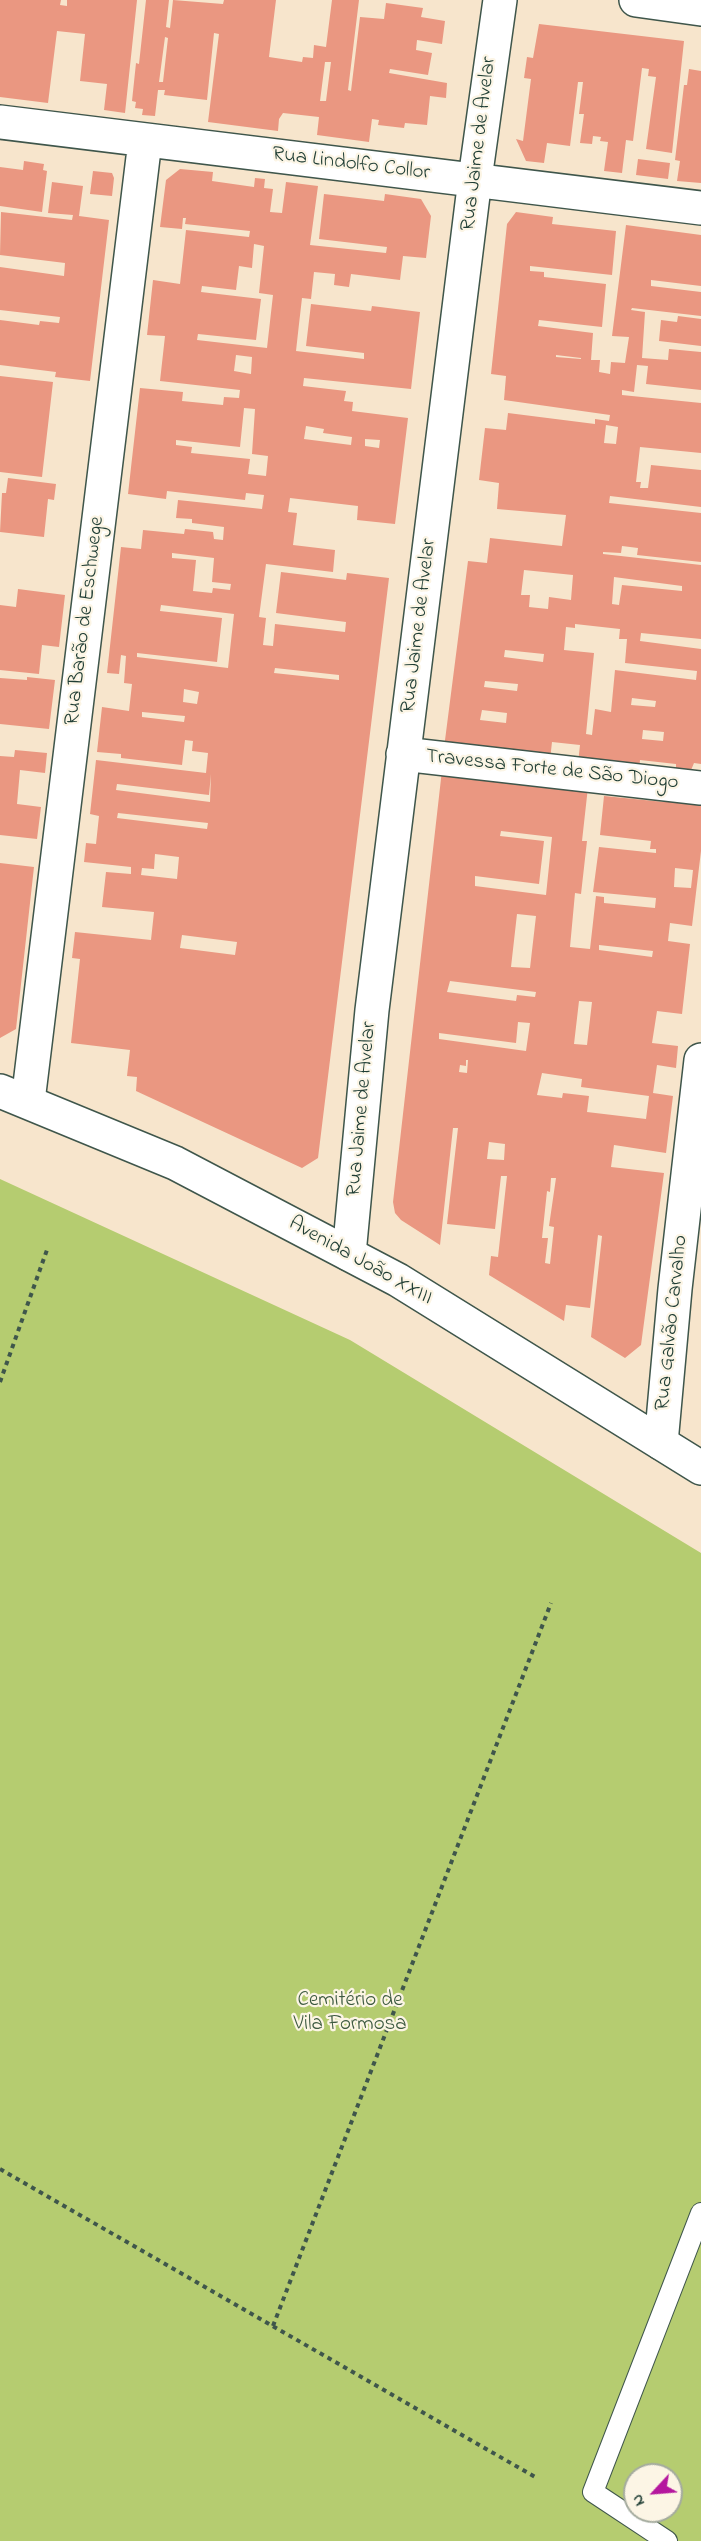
<!DOCTYPE html>
<meta charset="utf-8">
<style>
body{margin:0}
#map{position:relative;width:701px;height:2541px;overflow:hidden;background:#f7e5cc;font-family:"Indie Flower",sans-serif}
canvas{display:block}
.north{position:absolute;left:623px;top:2463px;width:60px;height:60px;box-sizing:border-box;background:#fcf5e5;border:2px solid #a4ab9e;border-radius:50%;rotate:244deg;font-size:16px;font-weight:700;line-height:24px;text-align:center;color:#1f3d34}
.north::after{content:'';display:block;margin:auto;width:21px;height:27px;background:#b5179e;clip-path:polygon(50% 0,100% 100%,50% 72%,0 100%)}
</style>
<div id="map">
<canvas width="701" height="2541"></canvas>
<div class="north">N</div>
</div>
<script>
const ctx = document.querySelector('canvas').getContext('2d');
ctx.lineJoin = 'round';
function paint(path, color) { ctx.fillStyle = color; ctx.fill(path, 'evenodd'); }
const poly = rows => new Path2D(rows.map(r => 'M' + r).join(''));
function strokePath(path, color, width, dash) { ctx.strokeStyle = color; ctx.lineWidth = width; ctx.lineCap = dash ? 'butt' : 'round'; ctx.setLineDash(dash || []); ctx.stroke(path); }
function label(font, color, halo, rows, align = 'center') {
  ctx.font = font + ' "Indie Flower",sans-serif'; ctx.lineWidth = 4.5; ctx.setLineDash([]); ctx.textBaseline = 'middle'; ctx.strokeStyle = halo; ctx.fillStyle = color; for (const [text, x, y, turn = 0] of rows) {
    ctx.save(); ctx.translate(x, y); ctx.rotate((+turn || 0) * Math.PI / 180); ctx.textAlign = isNaN(turn) ? turn : align; if (halo) ctx.strokeText(text, 0, 0); ctx.fillText(text, 0, 0); ctx.restore();
  }
}
paint(poly([
 [0,1179,350,1340,701,1553,701,2541,0,2541],
 [635,2475,671,2475,671,2511,635,2511]
]), '#b5cc70');
paint(poly([
 [0,0,61,0,60,5,67,6,67,0,137,0,125,113,104,110,107,84,80,81,85,34,57,31,48,103,0,97],
 [146,0,169,0,166,27,170,28,173,0,223,4,224,0,276,0,269,57,302,62,303,57,313,58,314,45,326,47,332,0,359,0,348,90,351,91,360,17,384,19,386,3,423,8,421,17,445,21,442,44,417,40,416,50,432,53,428,75,390,69,389,73,447,83,446,98,430,96,427,125,405,123,404,128,378,125,379,120,372,119,369,142,317,135,319,117,283,113,279,119,278,131,208,122,219,34,214,33,207,100,164,95,165,90,158,90,155,116,142,115,143,109,135,108,136,102,132,101,136,63,139,64],
 [165,37,168,38,163,82,159,82],
 [325,62,331,62,326,101,320,101],
 [539,24,684,41,672,153,646,149,656,77,648,76,649,69,642,68,633,141,626,140,622,173,604,171,608,142,600,141,601,137,593,136,592,144,580,143,584,114,579,114,583,82,578,82,570,146,547,143,544,163,526,161,516,139,523,141,531,79,524,78,527,57,533,58],
 [689,69,701,71,701,183,677,181,680,161,675,160,684,85,687,85],
 [638,159,670,163,668,179,636,175],
 [24,161,44,164,43,170,47,171,42,212,0,206,0,167,23,170],
 [180,169,213,172,212,181,254,187,255,178,265,179,264,188,273,189,270,212,282,213,286,182,318,186,310,245,386,253,387,247,319,239,324,194,384,201,385,194,421,199,431,216,426,258,403,256,400,280,351,274,349,287,334,285,335,274,314,272,311,299,302,298,299,324,296,351,364,359,364,353,306,346,311,304,371,311,372,306,420,312,411,389,304,378,303,386,346,391,344,401,353,402,352,411,408,418,395,524,357,520,358,506,290,498,288,512,297,513,293,545,335,550,333,572,266,564,259,617,266,618,263,645,273,646,275,624,345,632,346,622,276,613,281,572,346,580,347,573,389,578,318,1158,302,1168,136,1091,137,1077,127,1076,130,1050,71,1043,80,959,72,958,75,932,151,940,154,912,102,907,106,872,131,874,131,867,84,862,86,843,96,844,99,816,90,814,96,760,206,773,208,753,192,751,193,741,185,740,182,765,121,758,121,754,97,752,102,707,129,711,132,684,124,683,126,656,121,655,119,674,107,673,121,547,141,549,143,530,184,534,185,529,213,532,214,539,223,540,224,527,192,523,192,519,176,518,178,500,262,509,264,495,246,493,245,500,167,491,166,499,128,494,140,388,183,392,182,401,223,405,224,397,239,398,240,390,160,381,165,336,147,335,153,280,180,284,186,230,249,237,250,231,185,224,186,218,183,218,182,229,160,227,166,180],
 [254,244,264,246,259,293,273,295,267,348,197,340,198,334,256,340,261,299,201,292,202,286,236,290,239,266,252,268],
 [236,355,252,357,251,374,234,371],
 [244,408,255,409,252,454,268,456,266,476,248,474,250,459,191,453,192,447,176,445,176,440,240,447],
 [306,426,324,429,323,433,352,437,351,445,304,439],
 [365,439,380,440,379,448,365,446],
 [172,553,214,558,212,582,231,584,230,590,213,588,212,593,193,591,196,560,172,558],
 [161,605,234,614,228,668,137,657,137,653,217,662,222,618,160,611],
 [275,668,339,675,339,680,274,673],
 [184,689,199,692,197,704,183,702],
 [142,712,185,716,184,722,142,717],
 [211,774,210,802,116,790,117,784,209,795],
 [118,813,208,823,207,829,117,818],
 [155,854,179,857,177,879,141,875,142,868,154,869],
 [182,935,237,942,235,955,180,948],
 [93,171,112,173,114,178,112,196,90,194],
 [52,182,83,186,79,216,109,220,90,381,55,377,56,372,0,365,0,320,39,325,40,321,59,323,60,317,0,310,0,267,64,276,65,263,0,255,1,212,72,220,73,215,48,213],
 [516,212,553,217,552,224,616,231,612,275,530,266,530,271,544,272,544,277,606,284,602,327,539,320,538,326,593,333,591,360,600,360,599,372,610,374,611,362,625,363,629,337,612,336,626,225,701,235,701,286,651,280,651,286,701,292,701,316,632,308,631,310,645,312,642,358,668,360,669,349,701,352,701,390,646,384,648,366,637,365,634,392,622,390,622,395,701,403,701,453,640,447,636,482,641,482,640,488,648,488,651,465,701,470,701,507,610,496,609,503,701,513,701,562,637,555,638,548,622,546,621,553,603,552,603,554,701,565,701,639,641,633,640,641,701,649,701,764,694,763,689,775,676,774,676,764,640,760,639,770,578,763,580,745,552,742,550,760,444,748,468,561,487,563,490,538,562,546,566,515,497,509,499,483,479,480,485,428,506,430,508,413,595,424,595,419,609,421,610,415,504,400,506,376,491,374,507,224],
 [556,355,581,358,581,359,556,357],
 [606,425,618,427,616,444,604,443],
 [524,570,573,575,571,600,549,597,548,609,529,607,530,595,521,595],
 [614,577,682,586,682,591,622,585,619,605,612,604],
 [575,624,620,629,619,639,627,639,625,663,697,671,696,680,615,670,611,712,595,709,592,735,586,734,594,653,564,650,566,627,575,628],
 [505,650,544,654,543,662,504,657],
 [485,681,518,684,517,691,484,687],
 [632,698,656,701,655,707,631,705],
 [482,710,507,713,506,723,480,720],
 [643,730,664,732,663,741,642,739],
 [678,316,701,319,701,346,659,341,661,320,677,322],
 [0,376,53,382,42,477,0,472],
 [8,478,56,484,54,500,48,499,44,537,0,532,2,493,6,493],
 [18,589,65,595,59,647,42,645,39,674,0,670,0,605,16,607],
 [27,677,55,680,49,729,0,724,0,678,27,680],
 [15,750,47,753,45,773,20,770,17,804,41,807,37,839,0,835,0,756,14,757],
 [442,770,588,787,582,841,587,841,581,894,575,893,570,947,590,949,596,896,604,897,604,903,655,908,656,898,593,892,599,847,656,853,656,849,650,849,651,841,600,835,604,796,664,802,664,796,701,800,701,851,692,926,670,923,668,941,690,944,682,1014,657,1011,652,1043,678,1046,676,1068,657,1065,653,1093,673,1096,666,1153,614,1145,611,1167,664,1173,641,1345,625,1358,591,1337,602,1236,598,1235,590,1308,566,1305,564,1321,489,1275,491,1256,498,1257,507,1176,501,1176,495,1229,447,1224,458,1128,453,1128,440,1245,401,1220,395,1213,393,1202],
 [501,831,552,837,546,895,475,886,475,876,539,884,544,841,500,836],
 [675,868,693,870,691,888,674,887],
 [517,914,536,916,530,968,511,967],
 [599,945,653,951,652,957,599,950],
 [450,981,536,992,535,997,517,995,516,1001,447,992],
 [579,1001,592,1002,587,1045,574,1044],
 [518,1022,530,1023,526,1051,439,1039,439,1033,516,1043],
 [466,1060,468,1060,467,1073,459,1072,460,1065,466,1066],
 [542,1073,582,1079,581,1087,649,1096,646,1119,587,1112,589,1096,563,1093,562,1098,537,1095],
 [489,1142,505,1144,504,1160,487,1159],
 [551,1178,556,1178,549,1226,554,1227,550,1264,545,1263,548,1238,542,1238,547,1191,550,1192],
 [0,863,34,867,16,1029,0,1038]
]), '#ea9781');
const service = poly([
 [667,2541,593,2492,701,2213]
]);
const minor = poly([
 [636,0,701,9],
 [0,122,701,208],
 [403,754,701,788],
 [28,1101,145,141],
 [349,1254,372,1010,475,179,500,0],
 [661,1443,675,1289,701,1060]
]);
const primary = poly([
 [0,1091,175,1163,398,1280,701,1468]
]);
strokePath(service, '#3f564b', 22);
strokePath(minor, '#3f564b', 36);
strokePath(primary, '#3f564b', 36);
strokePath(poly([
 [0,1382,48,1247],
 [0,2169,535,2477],
 [273,2326,551,1603]
]), '#3f564b', 4, [4.5, 4.5]);
strokePath(service, '#fff', 20);
strokePath(minor, '#fff', 33);
strokePath(primary, '#fff', 33);
label('21px', '#1f3d34', '#fcf5e5', [
 ["Rua Jaime de Avelar",480,144,-83],
 ["Rua Lindolfo Collor",351,165,7],
 ["Rua Barão de Eschwege",86,621,-83],
 ["Rua Jaime de Avelar",420,626,-83],
 ["Travessa Forte de São Diogo",552,771,6],
 ["Rua Jaime de Avelar",363,1109,-85],
 ["Avenida João XXIII",360,1262,29],
 ["Rua Galvão Carvalho",673,1323,-84]
]);
label('21px', '#3d5a40', '#fcf5e5', [
 ["Cemitério de",350,2002],
 ["Vila Formosa",350,2026]
]);
</script>
